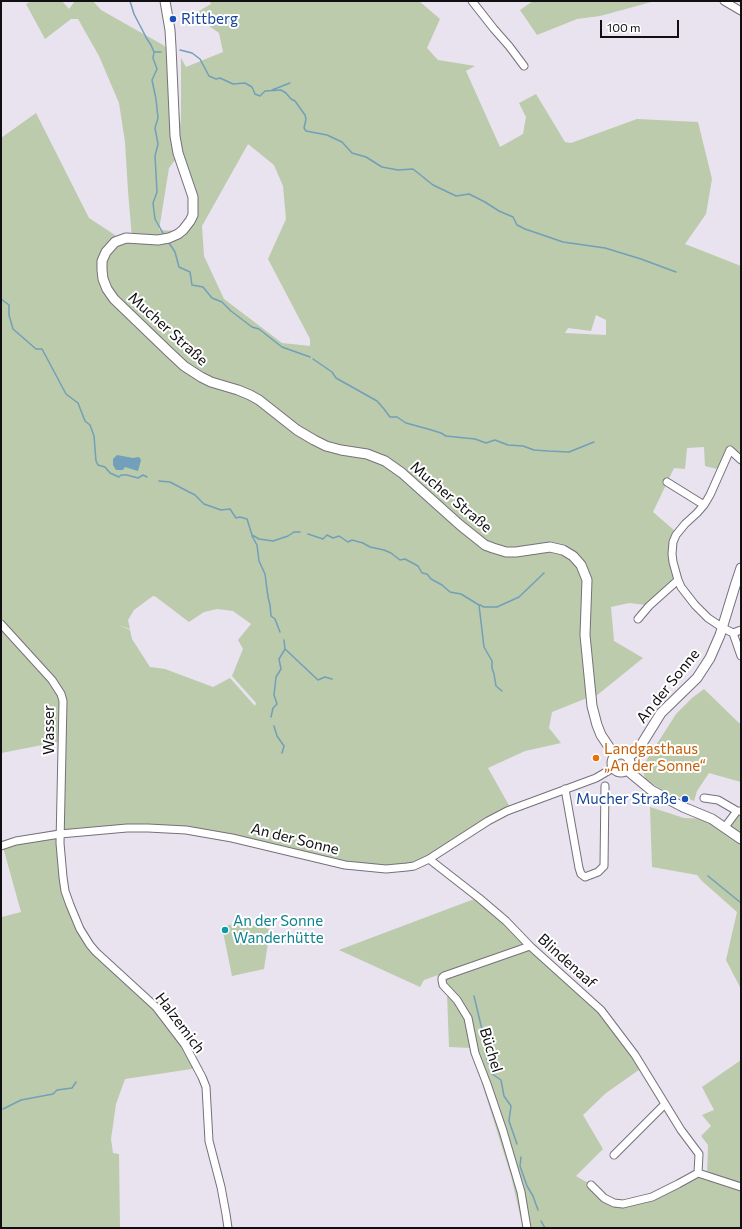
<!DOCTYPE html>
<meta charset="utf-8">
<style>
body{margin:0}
#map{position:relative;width:742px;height:1229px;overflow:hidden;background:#e9e2ef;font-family:Commissioner,sans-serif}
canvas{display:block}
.frame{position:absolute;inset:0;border:2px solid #110f13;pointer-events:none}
.scale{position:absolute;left:600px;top:20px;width:79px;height:18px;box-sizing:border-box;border:2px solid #110f13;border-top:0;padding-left:5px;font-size:12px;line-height:14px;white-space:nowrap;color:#110f13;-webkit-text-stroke:3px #fff;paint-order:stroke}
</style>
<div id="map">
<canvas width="742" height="1229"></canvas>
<div class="frame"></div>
<div class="scale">100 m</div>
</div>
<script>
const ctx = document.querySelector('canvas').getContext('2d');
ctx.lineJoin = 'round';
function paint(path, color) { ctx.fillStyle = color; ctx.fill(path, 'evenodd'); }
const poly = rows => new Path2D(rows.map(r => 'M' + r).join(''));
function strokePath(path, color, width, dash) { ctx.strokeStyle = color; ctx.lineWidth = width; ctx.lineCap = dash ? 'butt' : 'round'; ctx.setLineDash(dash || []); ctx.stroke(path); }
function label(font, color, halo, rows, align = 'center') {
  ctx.font = font + ' Commissioner,sans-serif'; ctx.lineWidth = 4; ctx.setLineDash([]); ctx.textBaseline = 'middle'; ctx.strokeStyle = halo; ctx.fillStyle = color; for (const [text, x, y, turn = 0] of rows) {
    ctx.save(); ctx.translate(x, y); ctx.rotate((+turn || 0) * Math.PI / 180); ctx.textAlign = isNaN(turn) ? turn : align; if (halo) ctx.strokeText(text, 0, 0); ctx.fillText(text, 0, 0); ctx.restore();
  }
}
paint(poly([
 [31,1,62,1,69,9,75,1,93,1,101,10,163,45,170,51,181,125,181,58,186,67,223,52,219,33,202,21,199,11,211,4,210,1,419,1,440,19,427,48,438,60,475,66,466,71,500,147,523,134,526,117,519,103,536,94,565,142,571,143,637,119,698,122,712,179,706,214,685,244,741,266,741,460,730,450,721,470,705,466,704,447,687,448,685,469,674,468,653,512,675,531,670,562,674,580,646,605,629,603,611,607,614,641,643,658,596,696,587,698,552,712,549,728,561,743,525,751,488,768,511,809,414,866,362,867,260,844,148,828,61,834,63,877,85,937,156,1007,198,1068,125,1079,116,1104,111,1139,113,1153,119,1154,120,1228,1,1228,1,913,2,917,21,912,3,847,21,843,19,837,59,829,58,742,1,753,1,138,36,113,89,218,115,235,119,240,132,238,128,191,125,142,119,103,99,56,78,19,71,19,45,39,26,4],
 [248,144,274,165,283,186,286,219,268,259,310,339,310,346,282,343,224,299,204,256,202,226],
 [175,160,186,178,190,214,176,231,159,230,169,168],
 [596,315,606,320,606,335,565,333,568,328,591,331],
 [153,596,156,597,189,622,204,612,217,609,233,611,251,624,238,640,243,649,232,676,256,703,255,706,230,678,213,687,165,669,150,667,132,639,130,630,118,625,130,629,128,620,134,610],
 [533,1,655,1,600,16,577,19,537,35,520,10],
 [704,689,739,723,741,722,741,782,709,773,697,791,694,801,687,798,682,798,669,793,654,785,645,779,643,770,646,761,676,714,692,698],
 [650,807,684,818,712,819,725,827,741,811,741,989,726,960,737,912,702,881,697,875,652,867],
 [477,898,528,946,472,963,424,980,420,987,339,950],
 [240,923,270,929,264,969,232,976,222,927,233,924],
 [530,948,596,1005,643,1067,606,1093,583,1115,603,1149,576,1176,590,1184,614,1203,652,1197,698,1173,707,1175,708,1145,701,1136,711,1126,702,1115,714,1110,702,1087,741,1060,741,1228,523,1228,511,1176,471,1048,449,1047,447,993,444,982,445,978]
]), '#bbcbac');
paint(poly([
 [117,455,133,458,139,457,141,460,138,471,125,467,123,470,116,470,113,465,113,459]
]), '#729fb9');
strokePath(poly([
 [130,1,134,14,147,39,151,45,154,52,153,58,157,69,152,80,156,99,158,118,155,128,158,144,155,156,157,192,153,203,155,219,164,235],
 [180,50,192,53,200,59,209,76,216,79,220,78,233,84,245,83,252,87,255,94,260,96,265,91,281,90,286,93,291,99,295,101,305,115,306,119,304,128,306,131,327,135,342,142,352,153,366,157,382,167,398,170,413,169,433,185,456,196,469,194,485,202,499,211,513,217,517,225,525,229,563,242,605,248,641,259,676,272],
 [154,52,161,52],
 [272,90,290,83],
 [169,243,175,252,179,267,190,272,192,285,203,287,212,298,222,302,231,311,252,327,259,329,282,347,310,357],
 [1,299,9,305,9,315,13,329,36,349,42,349,66,394,78,403,85,421,90,425,94,436,96,461,98,465,105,467,110,473,119,477,121,475,127,475,138,478,143,475,147,477],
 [313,359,332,372,336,378,377,401,384,409,390,417,397,417,406,423,428,429,441,433,446,436,475,439,486,443,495,440,508,445,523,446,534,450,548,451,569,452,594,442],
 [159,481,170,482,189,492,195,495,204,504,221,510,230,509,236,518,240,517,247,519,252,535,259,539,273,541,288,536,294,532,300,532],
 [308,534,323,539,327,535,333,538,339,536,348,542,352,540,363,543,370,547,384,550,391,553,400,560,405,559,418,566,422,573,427,574,431,579,442,585,450,592,461,594,479,605,484,647,492,661,492,668,494,674,496,686,502,691],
 [252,536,257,545,259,561,265,574,268,597,270,605,271,616,275,619,280,632],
 [480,605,484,607,497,607,519,597,544,573],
 [284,640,285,649,318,680,325,677,332,679],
 [271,717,273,708,277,704,274,695,276,677,281,669,279,659,285,649],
 [274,726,277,736,284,746,282,753],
 [708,876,741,903],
 [474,996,484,1038,485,1053,492,1074,501,1080,504,1096,511,1106,509,1121,517,1144],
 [3,1109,21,1100,53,1094,57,1090,72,1088,76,1082],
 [521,1157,520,1166,527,1186,533,1196,538,1210],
 [541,1221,545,1228]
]), '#729fb9', 1.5);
const minor = poly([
 [472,1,494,29,509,46,524,66],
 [724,1,741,11],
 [741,460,730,450,710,495,704,505,697,513,685,524,676,535,673,542,672,554,673,562,678,580,681,587,695,605,708,618,723,628,733,633,741,630],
 [667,482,704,505],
 [638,619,649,606,678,580],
 [1,624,52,680,61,694,63,701,60,843,63,877,65,891,70,905,80,929,90,945,96,952,156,1007,185,1045,202,1077,206,1087,209,1141,221,1187,226,1214,228,1228],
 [733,633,741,656],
 [565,789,579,868,581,874,585,877,598,872,604,866,605,786],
 [704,798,718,800,737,811],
 [725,827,737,811,741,811],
 [1,846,16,841,60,834,127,828,148,828,186,830,232,838,345,865,386,869,407,867,414,866,429,859,488,821,507,811,596,778,613,768],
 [429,859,479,898,506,921,530,946,601,1010,635,1055,681,1130,699,1154,698,1173],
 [614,1155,665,1104],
 [698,1173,741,1187],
 [591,1185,604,1198,614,1203,623,1204,652,1197,678,1184,698,1173],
 [527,1228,521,1192,503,1131,487,1084,475,1053,468,1018,457,1000,443,985,442,980,442,978,444,976,530,946]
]);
const major = poly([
 [165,1,170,30,171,47,175,136,178,153,193,197,193,215,190,221,183,230,178,234,169,238,158,240,126,238,115,242,106,252,102,261,102,270,103,279,107,289,114,299,168,351,184,366,201,377,211,382,238,390,250,395,259,400,297,430,314,440,326,446,341,450,367,454,385,461,402,473,460,525,485,545,493,548,506,552,516,552,550,547,563,550,573,556,581,565,587,580,585,635,592,706,597,725,601,735,615,756],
 '612 763a9 9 0 1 1 18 0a9 9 0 1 1-18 0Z',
 [628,757,638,750,661,713,697,678,710,658,720,635,735,586,741,568],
 [627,770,651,790,683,807,712,819,741,839]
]);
strokePath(minor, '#76707b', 9);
strokePath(major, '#76707b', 11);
strokePath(minor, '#fff', 7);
strokePath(major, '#fff', 9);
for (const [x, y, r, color] of [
 [173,19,4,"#1a4fb4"],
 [596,758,4,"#e8710a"],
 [685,799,4,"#1a4fb4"],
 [225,930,4,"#0f9aa8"]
]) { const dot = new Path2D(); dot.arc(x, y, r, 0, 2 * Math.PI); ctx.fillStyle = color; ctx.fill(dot); strokePath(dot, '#fff', 1.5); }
label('15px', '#164399', '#fff', [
 ["Rittberg",181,19],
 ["Mucher Straße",677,799,"right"]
], 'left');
label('15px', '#110f13', '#fff', [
 ["Mucher Straße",168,329,42],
 ["Mucher Straße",451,497,40],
 ["An der Sonne",668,686,-51],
 ["Wasser",49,730,-90],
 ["An der Sonne",295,839,14],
 ["Blindenaaf",567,961,42],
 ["Halzemich",180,1023,53],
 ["Büchel",491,1050,73]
]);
label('15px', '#c56008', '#fff', [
 ["Landgasthaus",604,749],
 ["„An der Sonne“",604,766]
], 'left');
label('15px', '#0d838f', '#fff', [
 ["An der Sonne",233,921],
 ["Wanderhütte",233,938]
], 'left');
</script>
